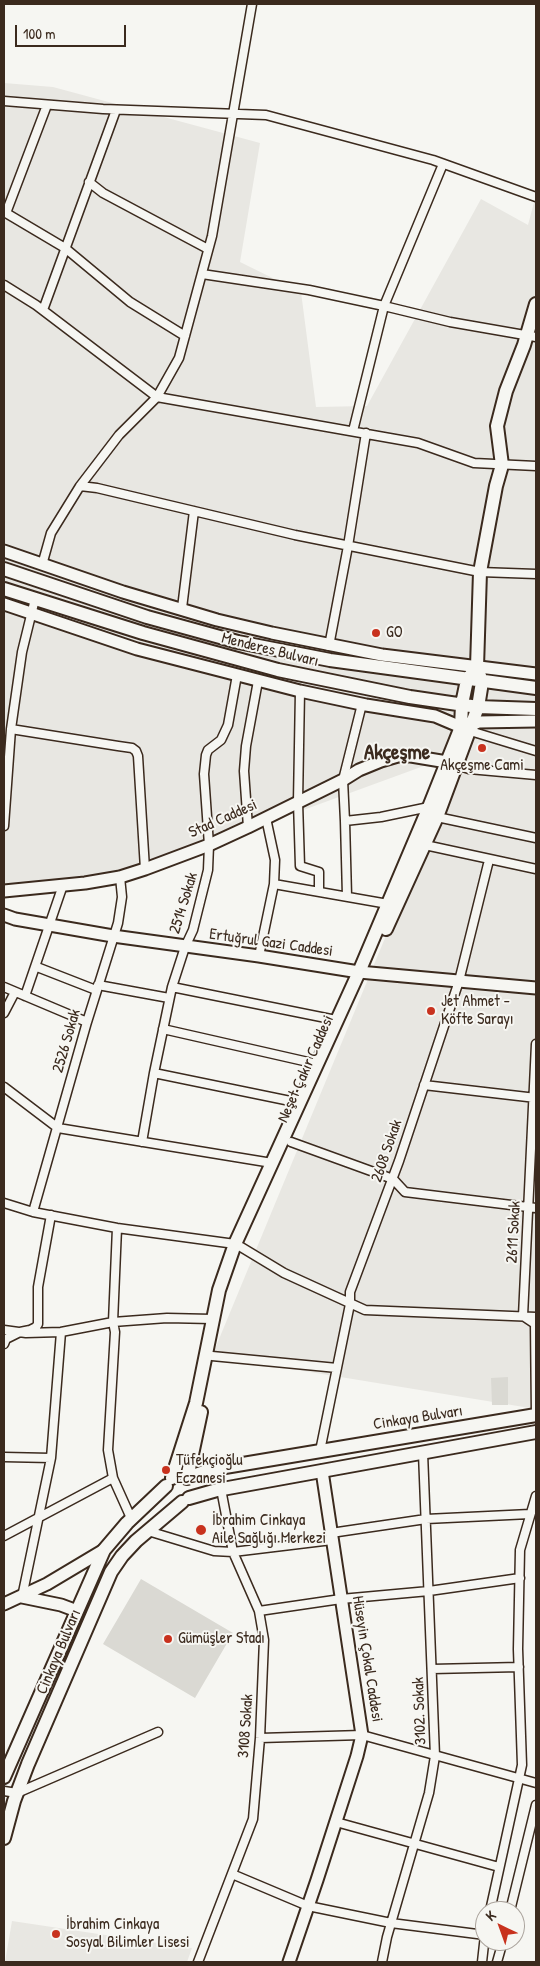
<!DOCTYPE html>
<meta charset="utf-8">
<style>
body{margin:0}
#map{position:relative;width:540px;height:1966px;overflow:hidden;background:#f6f6f2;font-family:"Patrick Hand",sans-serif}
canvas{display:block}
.frame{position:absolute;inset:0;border:5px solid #3b2a1e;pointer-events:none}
.north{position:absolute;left:475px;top:1901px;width:50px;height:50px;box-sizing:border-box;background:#f6f6f2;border:1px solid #aba49d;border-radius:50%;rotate:318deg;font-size:14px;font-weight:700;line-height:20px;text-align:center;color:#3b2a1e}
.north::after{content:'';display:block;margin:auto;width:18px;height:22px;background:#c8321e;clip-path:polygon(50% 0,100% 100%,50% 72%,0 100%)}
.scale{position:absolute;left:15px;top:25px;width:111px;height:22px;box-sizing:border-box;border:2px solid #3b2a1e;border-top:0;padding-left:6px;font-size:15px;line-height:18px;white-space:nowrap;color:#3b2a1e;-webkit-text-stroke:4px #f6f6f2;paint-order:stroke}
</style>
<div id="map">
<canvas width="540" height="1966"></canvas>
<div class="frame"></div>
<div class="north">K</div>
<div class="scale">100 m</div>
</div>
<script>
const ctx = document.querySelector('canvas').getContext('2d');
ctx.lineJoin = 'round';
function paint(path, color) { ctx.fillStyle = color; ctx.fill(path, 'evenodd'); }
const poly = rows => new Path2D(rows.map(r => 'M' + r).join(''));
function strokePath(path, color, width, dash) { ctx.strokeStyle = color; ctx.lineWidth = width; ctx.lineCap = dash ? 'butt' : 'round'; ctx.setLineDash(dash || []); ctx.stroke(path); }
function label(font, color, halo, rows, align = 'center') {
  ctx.font = font + ' "Patrick Hand",sans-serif'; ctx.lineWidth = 4; ctx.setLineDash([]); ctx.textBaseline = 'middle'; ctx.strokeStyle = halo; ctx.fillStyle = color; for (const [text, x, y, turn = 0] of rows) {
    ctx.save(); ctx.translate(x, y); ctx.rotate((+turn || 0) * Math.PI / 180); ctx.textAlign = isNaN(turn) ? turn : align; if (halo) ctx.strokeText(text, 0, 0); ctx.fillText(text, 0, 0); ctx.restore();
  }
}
paint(poly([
 [4,83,53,87,260,143,240,262,301,292,316,407,367,406,481,199,528,225,536,195,536,1409,212,1356,462,752,120,877,4,890],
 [12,1921,192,1948,187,1962,5,1962]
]), '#e8e7e2');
paint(poly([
 [508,1377,508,1405,492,1405,491,1378],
 [141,1579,233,1633,195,1698,103,1644]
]), '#dad9d3');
const street = poly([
 [4,101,103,109,266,115,433,160,536,197],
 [47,105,6,213,65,248,130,302,185,336],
 [89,182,103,193,208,249],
 [202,274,309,290,384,306,450,322,536,337],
 [4,285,36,305,157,397,418,443,474,463,536,466],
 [43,310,116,110],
 [353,431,384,306,443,164],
 [80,486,97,488,295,535,480,572,536,574],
 [42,565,51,533,80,486,119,435,157,397,179,358,212,236,252,4],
 [182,608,194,511],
 [329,646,348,546,366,433],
 [300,691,298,802,300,866,319,872,319,891],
 [11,729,118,746,132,748,136,751,138,756,145,869],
 [467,730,536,751],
 [454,764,469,769,536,775],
 [437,817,536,838],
 [345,821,381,817,429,807],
 [4,826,11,729,22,652,35,599],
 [248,827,244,771,246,746,258,681],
 [425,845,536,869],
 [274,884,388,904],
 [347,896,345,821,343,780,362,704],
 [259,956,274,884,275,860,266,818],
 [37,967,96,990],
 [98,985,169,998],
 [4,987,87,1022],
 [172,987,336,1020],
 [25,996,63,885],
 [4,1013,15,992],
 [163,1029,317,1064],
 [536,1044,523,1316,535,1324,536,1415],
 [154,1073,300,1103],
 [424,1085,536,1098],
 [4,1087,58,1128,272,1163],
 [142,1142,154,1073,172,987,185,947,193,930,208,870,209,845,204,774,206,755,208,750,221,740,228,725,237,675],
 [291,1142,393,1179,405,1192,536,1208],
 [4,1203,33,1212,117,1228,235,1244],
 [33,1212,87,1022,118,923,122,897,120,877],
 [117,1228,113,1322,115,1332,108,1450,113,1478,131,1518],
 [241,1247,284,1273,365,1310,536,1317],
 [4,1330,26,1333,61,1332,113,1322,167,1318,212,1319],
 [4,1344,6,1339,20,1332,30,1330,36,1327,38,1324,38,1287,51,1215],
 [212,1356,337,1368],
 [320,1451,350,1304,350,1292,399,1161,459,981,489,860],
 [4,1457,51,1458],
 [148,1531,214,1551,233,1552,332,1540],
 [331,1533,426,1519,530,1514],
 [4,1536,113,1478],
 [22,1597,51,1458,61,1332],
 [259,1611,341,1599,429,1591,520,1578],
 [432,1669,519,1667],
 [260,1738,362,1735,536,1783],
 [4,1791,17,1793,158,1732],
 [336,1822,499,1867],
 [232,1874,308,1906,391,1923,485,1935,482,1962],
 [490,1911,522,1765,518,1649,520,1550,536,1496],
 [510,1911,536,1805],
 [198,1962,253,1819,260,1738,264,1640,259,1611,233,1552,221,1489],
 [382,1962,387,1937,429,1793,435,1756,423,1453],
 [497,1962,503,1941]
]);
const secondary = poly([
 [4,551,123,592,217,620,272,633,382,655,536,674],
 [4,604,137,649,300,691,366,705,435,716,461,727],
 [469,731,474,724,479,722,536,721],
 [4,891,85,883,120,877,145,869,209,845,248,827,343,780,359,770,381,761,398,756,411,756,447,762],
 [4,915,15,919,113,936,259,956,359,972,536,988],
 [22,1597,61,1605,77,1611],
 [4,1604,47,1584,104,1550],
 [289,1962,317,1880,357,1756,362,1735,322,1471]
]);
const primary = poly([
 [4,569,147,617,238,642,330,660,536,688],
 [4,589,143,633,278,670,410,697,478,707,536,709],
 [386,929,437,817,478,707,482,682,477,667],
 [172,1478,196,1403,219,1290,235,1244,359,972,429,807,461,727,462,704,467,680,477,667,480,572,496,486,502,465,497,426,506,391,524,345,536,304],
 [187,1478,201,1412],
 [187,1478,213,1469,536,1415],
 [189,1498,217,1490,536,1432],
 [4,1777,104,1550,127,1523,166,1486],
 [4,1838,14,1801,28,1764,111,1572,122,1556,136,1541,182,1502]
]);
strokePath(street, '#3b2a1e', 11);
strokePath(secondary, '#3b2a1e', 15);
strokePath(primary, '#3b2a1e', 16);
strokePath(street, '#f6f6f2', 8);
strokePath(secondary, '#f6f6f2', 11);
strokePath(primary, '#f6f6f2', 12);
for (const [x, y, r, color] of [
 [376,633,5,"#c8321e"],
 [482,748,5,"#c8321e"],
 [431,1011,5,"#c8321e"],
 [166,1470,5,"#c8321e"],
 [201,1530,6,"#c8321e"],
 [168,1639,5,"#c8321e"],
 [56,1934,5,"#c8321e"]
]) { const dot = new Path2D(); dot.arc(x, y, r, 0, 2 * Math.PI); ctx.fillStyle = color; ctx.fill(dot); strokePath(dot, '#f6f6f2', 2); }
label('16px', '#3b2a1e', '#f6f6f2', [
 ["GO",386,633],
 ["Akçeşme Cami",482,766,"center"],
 ["Jet Ahmet -",441,1002],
 ["Köfte Sarayı",441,1020],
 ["Tüfekçioğlu",176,1461],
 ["Eczanesi",176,1479],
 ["İbrahim Cinkaya",212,1521],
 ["Aile Sağlığı Merkezi",212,1539],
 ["Gümüşler Stadı",178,1639],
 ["İbrahim Cinkaya",66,1925],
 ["Sosyal Bilimler Lisesi",66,1943]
], 'left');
label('16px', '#3b2a1e', '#f6f6f2', [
 ["Menderes Bulvarı",270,650,14],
 ["Stad Caddesi",223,819,-24],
 ["2514 Sokak",184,903,-73],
 ["Ertuğrul Gazi Caddesi",271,943,8],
 ["2526 Sokak",67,1041,-74],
 ["Neşet Çakır Caddesi",306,1069,-66],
 ["2608 Sokak",387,1151,-71],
 ["2611 Sokak",514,1232,-87],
 ["Cinkaya Bulvarı",418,1418,-9],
 ["Cinkaya Bulvarı",59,1652,-67],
 ["Hüseyin Çokal Caddesi",367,1659,81],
 ["3102. Sokak",420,1711,-92],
 ["3108 Sokak",246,1726,-86]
]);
label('bold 21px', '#3b2a1e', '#f6f6f2', [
 ["Akçeşme",397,753]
]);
</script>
